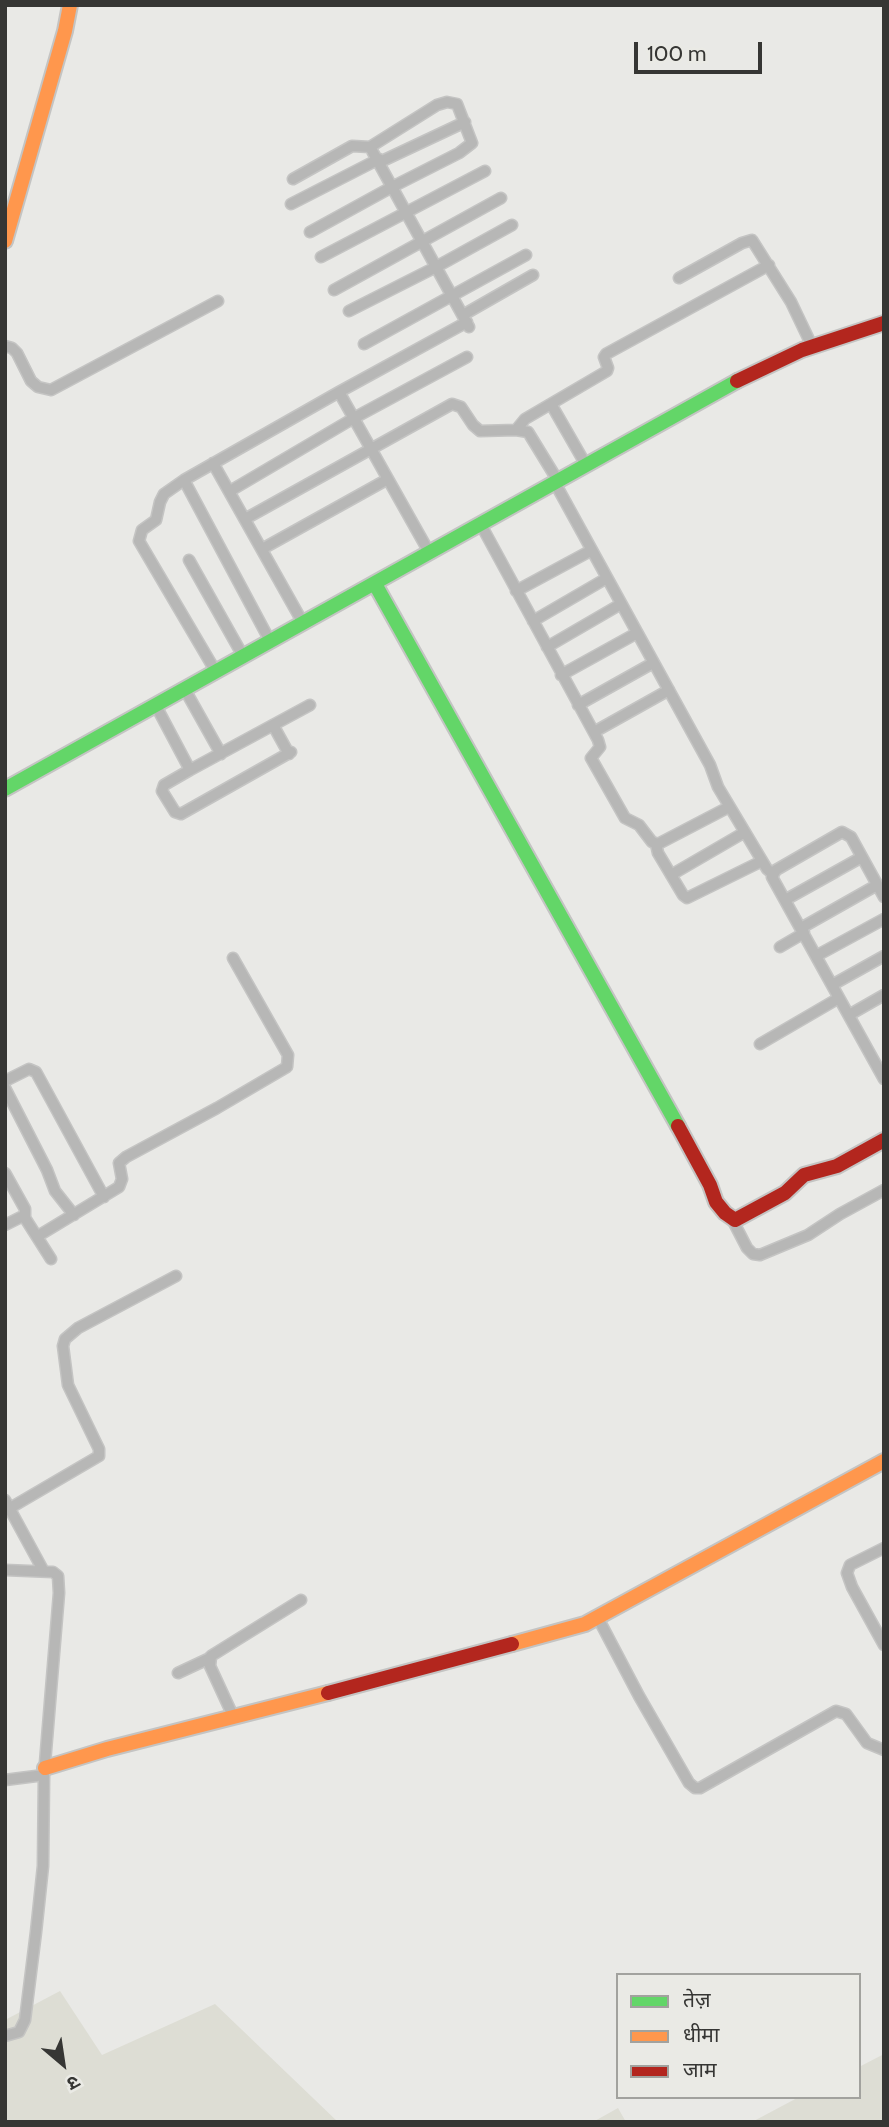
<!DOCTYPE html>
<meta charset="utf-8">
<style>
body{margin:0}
#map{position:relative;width:889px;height:2127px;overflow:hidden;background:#e9e9e6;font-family:Cabin,"Noto Sans Devanagari",sans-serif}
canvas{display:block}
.frame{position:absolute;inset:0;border:7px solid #363634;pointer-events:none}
.legend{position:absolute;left:616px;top:1973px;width:245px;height:126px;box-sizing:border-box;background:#eaeae5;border:2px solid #a2a29e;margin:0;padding:9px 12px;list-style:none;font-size:21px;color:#363634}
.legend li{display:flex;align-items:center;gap:14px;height:35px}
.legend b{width:35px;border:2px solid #a2a29e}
.north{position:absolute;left:28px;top:2029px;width:70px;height:70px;-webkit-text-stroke:5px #eaeae5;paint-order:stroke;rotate:151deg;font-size:19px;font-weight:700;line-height:28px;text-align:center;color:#363634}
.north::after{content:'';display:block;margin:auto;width:24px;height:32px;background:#363634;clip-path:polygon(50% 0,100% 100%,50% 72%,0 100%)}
.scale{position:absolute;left:634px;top:42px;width:128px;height:32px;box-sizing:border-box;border:4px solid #363634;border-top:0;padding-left:9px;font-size:21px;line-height:24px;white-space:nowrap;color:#363634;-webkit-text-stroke:5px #eaeae5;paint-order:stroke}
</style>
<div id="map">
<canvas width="889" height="2127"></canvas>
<div class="frame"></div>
<ul class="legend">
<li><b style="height:9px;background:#63d668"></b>तेज़</li>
<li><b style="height:9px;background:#ff974d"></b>धीमा</li>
<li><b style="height:9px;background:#b3261e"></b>जाम</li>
</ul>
<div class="north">उ</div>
<div class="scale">100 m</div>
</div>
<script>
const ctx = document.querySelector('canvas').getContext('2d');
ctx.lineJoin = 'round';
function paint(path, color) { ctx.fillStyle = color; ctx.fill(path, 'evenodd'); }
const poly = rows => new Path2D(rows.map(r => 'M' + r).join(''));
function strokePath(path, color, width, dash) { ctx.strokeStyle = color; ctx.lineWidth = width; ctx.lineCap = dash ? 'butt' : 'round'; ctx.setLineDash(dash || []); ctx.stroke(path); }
paint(poly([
 [60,1991,102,2055,215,2004,338,2122,5,2122,5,2020],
 [884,2054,884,2122,752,2122,799,2097,859,2097,859,2067],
 [618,2108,626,2122,593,2122]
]), '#ddddd4');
const street = poly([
 [380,162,465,122],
 [293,179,352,146,370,147,469,327],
 [291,204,379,159],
 [310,232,392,187,459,153,472,143,457,104,447,102,437,105,370,147],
 [321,257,485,171],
 [679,278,742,243,752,240,791,302,812,346],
 [334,290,501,198],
 [349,311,436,267,512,225],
 [463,315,533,275],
 [364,344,526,255],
 [5,346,12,348,17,353,31,381,38,387,51,390,218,301],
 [339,392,429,552],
 [551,404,586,465],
 [516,430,525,419,607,371,608,368,604,357,606,354,769,265],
 [213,463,303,623],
 [184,480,270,641],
 [555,483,710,765,718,787,767,869,773,874],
 [230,491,354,418,467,357],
 [245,519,452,404,461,407,473,425,480,431,516,430,528,432,558,481],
 [480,523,598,740,600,747,591,758,625,818,639,825,652,842,658,844,729,807],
 [262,549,388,479],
 [189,560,243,656],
 [516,591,592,550],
 [533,621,607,578],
 [547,647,621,604],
 [216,672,139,541,142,530,156,520,160,502,164,494,184,480,339,392,467,322],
 [561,675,637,633],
 [184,688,221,754],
 [155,704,190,770],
 [578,705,653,663],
 [273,725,289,754],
 [594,732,669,690],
 [291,752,181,814,175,812,162,791,164,785,190,770,310,705],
 [656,844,658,853,683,895,687,898,762,861],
 [671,875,745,832],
 [884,897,851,837,842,832,776,870,772,877,884,1079],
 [785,900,862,857],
 [801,928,877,885],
 [780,947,804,933],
 [816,956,884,919],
 [832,985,884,956],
 [849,1015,884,995],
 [760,1044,839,998],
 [5,1081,29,1069,36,1072,104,1197],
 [5,1088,47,1170,55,1191,74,1215],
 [5,1173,25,1209,25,1218],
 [732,1219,747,1248,753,1254,760,1255,808,1235,840,1214,884,1190],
 [5,1225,21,1217,25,1218,51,1259],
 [38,1236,119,1187,122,1179,119,1163,126,1157,217,1108,287,1067,288,1055,233,958],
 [5,1500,43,1570],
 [5,1511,99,1456,99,1449,68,1385,63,1346,65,1339,78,1328,176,1276],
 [884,1548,850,1565,847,1573,852,1587,884,1645],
 [5,1570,53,1572,58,1576,59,1593,44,1775,43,1866,36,1932,25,2020,19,2032,5,2036],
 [598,1618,639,1696,689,1783,695,1788,700,1788,836,1711,846,1714,867,1743,884,1750],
 [178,1673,210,1658],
 [234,1718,210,1666,211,1656,301,1600],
 [5,1780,44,1775]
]);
const fast = poly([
 [375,584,678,1126],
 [5,789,737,381]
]);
const slow = poly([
 [5,241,65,31,70,5],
 [512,1644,585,1624,884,1461],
 [45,1768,107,1749,328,1693]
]);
const jam = poly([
 [737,381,802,350,884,323],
 [678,1126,710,1185,716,1202,725,1213,735,1220,785,1193,804,1175,837,1166,884,1140],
 [328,1693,512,1644]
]);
strokePath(street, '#c4c4c3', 13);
strokePath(fast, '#c4c4c3', 18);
strokePath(slow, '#c4c4c3', 18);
strokePath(jam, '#c4c4c3', 18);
strokePath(street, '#b7b7b6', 10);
strokePath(fast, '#63d668', 14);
strokePath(slow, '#ff974d', 14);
strokePath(jam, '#b3261e', 14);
</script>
